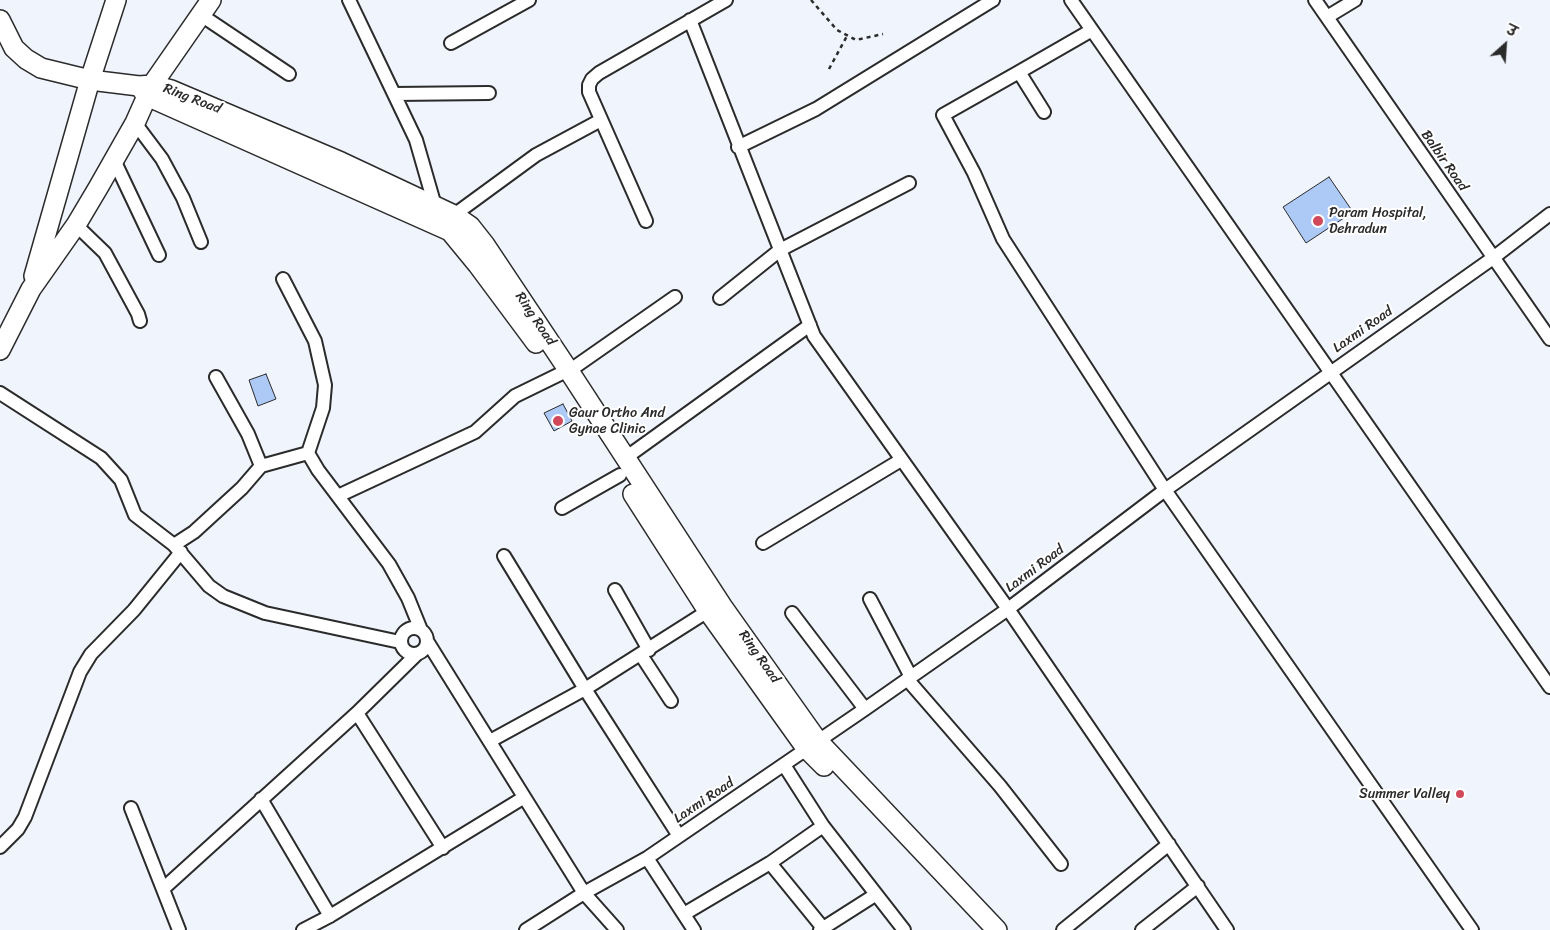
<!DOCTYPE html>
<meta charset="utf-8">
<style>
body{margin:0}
#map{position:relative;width:1550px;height:930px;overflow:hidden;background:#eff4fd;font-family:Sriracha,"Playpen Sans Deva",sans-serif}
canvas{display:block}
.north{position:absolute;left:1480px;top:20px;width:50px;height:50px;-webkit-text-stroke:4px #fff;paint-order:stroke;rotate:26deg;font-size:14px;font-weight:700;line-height:20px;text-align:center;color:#2b2b2b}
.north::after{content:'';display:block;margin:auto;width:18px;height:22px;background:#2b2b2b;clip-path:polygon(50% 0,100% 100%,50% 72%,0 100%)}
</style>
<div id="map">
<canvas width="1550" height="930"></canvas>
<div class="north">उ</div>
</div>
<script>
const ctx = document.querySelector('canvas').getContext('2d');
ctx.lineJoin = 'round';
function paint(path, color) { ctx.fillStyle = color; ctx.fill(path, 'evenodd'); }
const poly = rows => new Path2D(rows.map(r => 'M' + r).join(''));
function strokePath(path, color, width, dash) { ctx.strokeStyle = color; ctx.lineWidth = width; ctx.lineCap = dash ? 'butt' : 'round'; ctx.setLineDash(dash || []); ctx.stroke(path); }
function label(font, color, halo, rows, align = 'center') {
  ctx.font = font + ' Sriracha,sans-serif'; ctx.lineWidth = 4; ctx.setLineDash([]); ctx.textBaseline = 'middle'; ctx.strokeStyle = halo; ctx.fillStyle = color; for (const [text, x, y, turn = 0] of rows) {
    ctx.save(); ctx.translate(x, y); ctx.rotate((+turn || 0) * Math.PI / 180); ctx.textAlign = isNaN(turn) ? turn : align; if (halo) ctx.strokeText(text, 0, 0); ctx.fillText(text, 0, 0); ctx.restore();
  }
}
const building = poly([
 [1329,177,1353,212,1306,243,1283,207,1329,177],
 [266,374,276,399,258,406,249,380,266,374],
 [563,404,572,421,554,431,544,413,563,404]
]);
paint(building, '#adc9f6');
strokePath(building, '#2b2b2b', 1);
const street = poly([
 [349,0,416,140,435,206],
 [1071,0,1550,687],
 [1315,0,1550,339],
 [201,15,289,74],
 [1327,17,1355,0],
 [690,20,814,336,1008,609,1227,930],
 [451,43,529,0],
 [1019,72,943,115,974,173,1003,239,1165,490,1472,930],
 [394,94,489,93],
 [1044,112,1019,72,1092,30],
 [135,123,162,159,183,198,201,242],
 [738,147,816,109,993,0],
 [114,160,159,255],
 [454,215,536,155,601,120],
 [646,221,589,92,589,85,592,79,599,73,726,0],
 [76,225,105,253,138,314,140,321],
 [720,298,780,250,909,183],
 [569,371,675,297],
 [216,377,248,434,261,466],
 [0,393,101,458,121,480,135,515,174,545,209,586,223,596,265,613,400,642],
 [308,453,318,470,389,564,408,598,421,630],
 [624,459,810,325],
 [338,496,475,432,515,396,560,374],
 [562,508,620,475],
 [763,543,901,460],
 [174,545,194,532,242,488,261,466,308,453,323,408,325,385,315,341,283,279],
 [504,556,585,689,679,836],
 [615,590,649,650],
 [870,599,911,677],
 [792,613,865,709],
 '401 641a13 13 0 1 1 26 0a13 13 0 1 1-26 0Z',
 [427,641,584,893,617,930],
 [641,655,671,701],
 [907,679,1000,786,1061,864],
 [357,713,443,848],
 [490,741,585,689,708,611],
 [784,765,823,826,904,930],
 [261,799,330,916],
 [131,808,179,930],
 [0,847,18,829,25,817,80,672,91,654,134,610,181,552],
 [647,858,694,930],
 [770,863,823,928],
 [164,888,357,713,417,654],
 [684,914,770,863,823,826],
 [303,930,330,916,523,798],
 [526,930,584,893,647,858,865,709,1008,609,1165,490,1493,258,1550,214],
 [820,930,875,895],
 [1063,930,1169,844],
 [1142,930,1198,886]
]);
const secondary = poly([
 [0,20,14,48,26,59,41,68,90,80,139,86,152,85,171,90,341,162,454,215,470,226,485,245,569,371,722,606,817,740,997,930],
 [139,86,147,96,450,231,478,265,536,343],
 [34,276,90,80,116,0],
 [0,350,31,289,76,225,98,188,135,123,152,85,211,0],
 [633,494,708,611,806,748,824,766]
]);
strokePath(street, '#2b2b2b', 16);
strokePath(secondary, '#2b2b2b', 22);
strokePath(poly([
 [811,0,837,30,856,40,883,34],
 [829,69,847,36]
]), '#2b2b2b', 2.5, [4, 4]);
strokePath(street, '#fff', 12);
strokePath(secondary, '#fff', 19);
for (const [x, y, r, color] of [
 [1318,221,6,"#d1495b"],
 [558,421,6,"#d1495b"],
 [1460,794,5,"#d1495b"]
]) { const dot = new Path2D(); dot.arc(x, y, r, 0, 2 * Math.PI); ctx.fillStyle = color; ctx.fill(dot); strokePath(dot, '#fff', 2); }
label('14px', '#2b2b2b', '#fff', [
 ["Ring Road",192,99,21],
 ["Balbir Road",1444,161,55],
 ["Ring Road",535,319,56],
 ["Laxmi Road",1363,330,-35],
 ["Laxmi Road",1035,569,-37],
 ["Ring Road",759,657,55],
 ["Laxmi Road",704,801,-34]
]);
label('14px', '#2b2b2b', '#fff', [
 ["Param Hospital,",1329,213],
 ["Dehradun",1329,229],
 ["Gaur Ortho And",569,413],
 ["Gynae Clinic",569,429],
 ["Summer Valley",1450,794,"right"]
], 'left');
</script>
